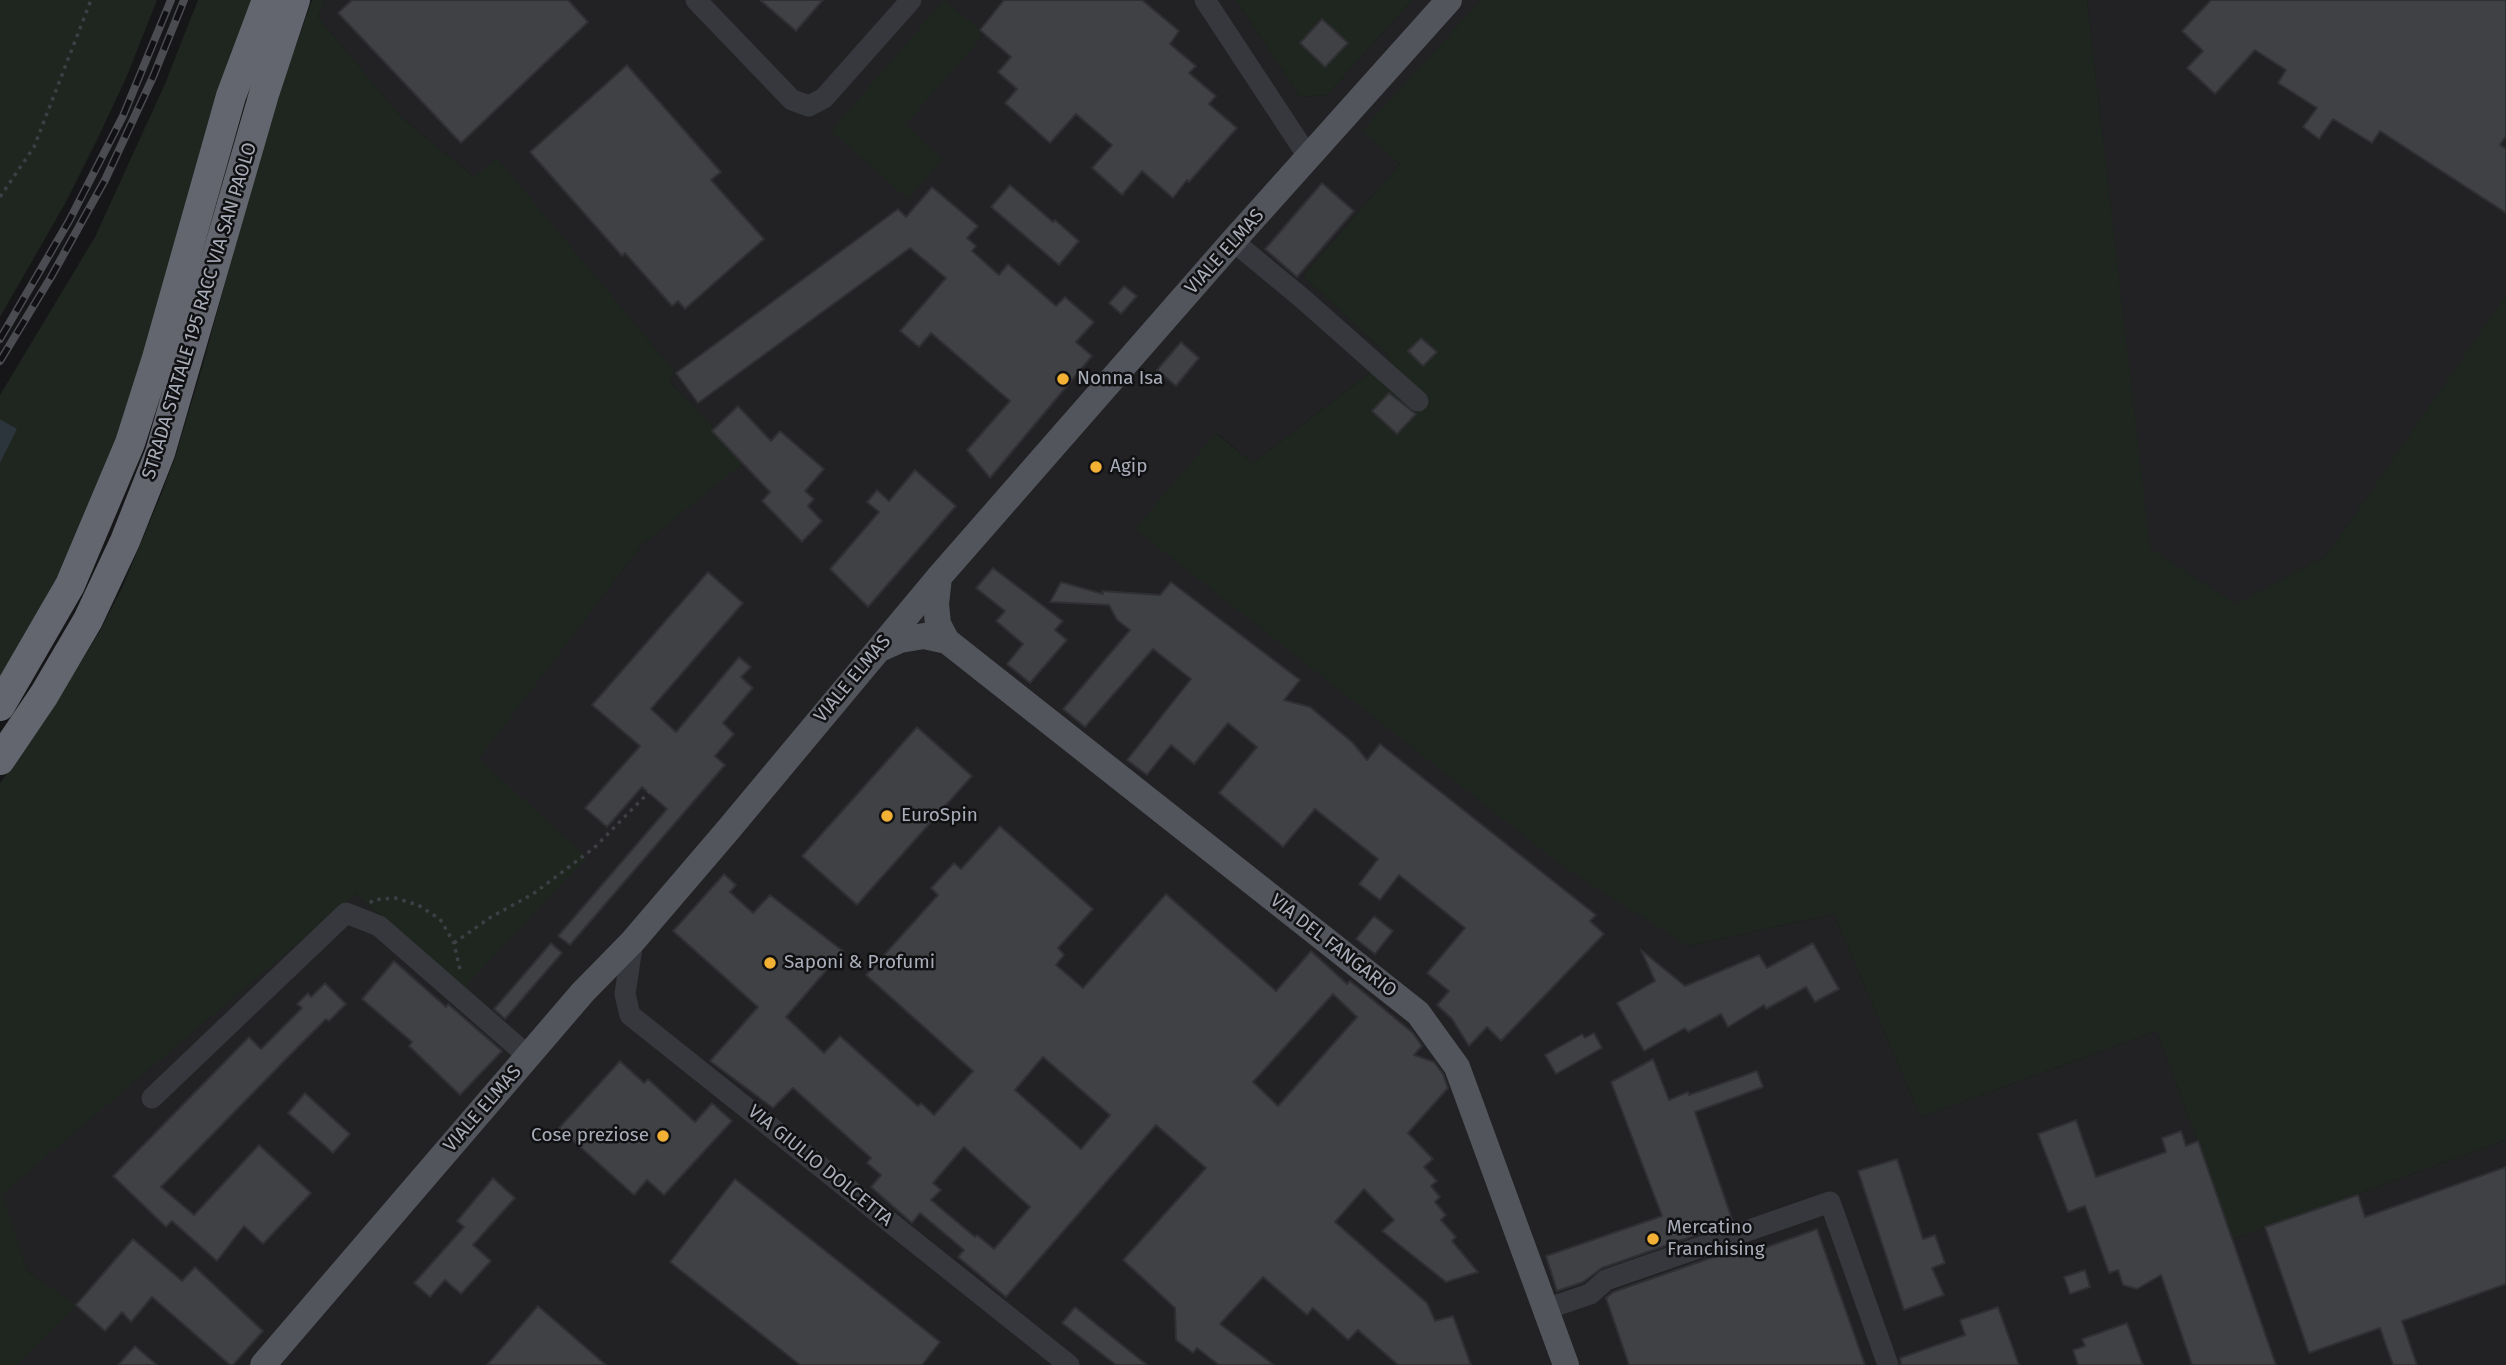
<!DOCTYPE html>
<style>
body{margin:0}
canvas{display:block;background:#161618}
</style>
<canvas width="2506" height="1365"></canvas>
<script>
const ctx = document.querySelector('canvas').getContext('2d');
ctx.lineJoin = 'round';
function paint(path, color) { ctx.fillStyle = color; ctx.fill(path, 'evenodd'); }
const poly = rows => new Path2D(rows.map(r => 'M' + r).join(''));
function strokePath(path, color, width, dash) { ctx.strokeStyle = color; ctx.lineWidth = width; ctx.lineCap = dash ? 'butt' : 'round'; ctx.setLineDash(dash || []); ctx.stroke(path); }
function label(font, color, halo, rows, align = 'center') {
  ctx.font = font + ' "Fira Sans",sans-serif'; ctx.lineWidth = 5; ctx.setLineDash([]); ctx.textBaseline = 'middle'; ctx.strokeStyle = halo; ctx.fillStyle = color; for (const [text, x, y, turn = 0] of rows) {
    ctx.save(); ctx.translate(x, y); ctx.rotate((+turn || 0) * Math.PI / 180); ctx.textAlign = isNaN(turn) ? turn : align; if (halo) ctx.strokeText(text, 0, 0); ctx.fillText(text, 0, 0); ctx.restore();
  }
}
paint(poly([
 [325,0,1236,0,1300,97,1327,95,1412,0,1481,0,1363,131,1400,164,1303,276,1390,357,1253,463,1217,433,1688,946,1834,914,1921,1117,2157,1031,2233,1239,2506,1140,2506,1365,17,1365,75,1305,27,1271,1,1194,356,894,463,989,478,759,641,546,745,461,669,381,676,373,497,159,474,177,402,118,318,17],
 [2087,0,2506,0,2506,296,2327,555,2236,605,2149,548]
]), '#222225');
paint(poly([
 [0,0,157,0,126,78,96,142,67,200,0,317],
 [198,0,252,0,158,314,90,523,0,690,0,463,16,429,0,419,0,395,95,237,165,84],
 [312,0,325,0,318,17,402,118,474,177,497,158,676,373,669,381,746,461,641,546,479,759,587,857,463,989,356,894,2,1194,27,1271,76,1305,17,1365,0,1365,0,783,47,717,100,631,122,588,159,500,175,458,203,364,269,122],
 [944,0,980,30,981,38,905,125,943,159,908,199,831,131],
 [1236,0,1412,0,1327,95,1300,97],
 [1481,0,2087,0,2150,548,2236,604,2327,555,2506,295,2506,1140,2233,1239,2157,1031,1921,1117,1834,914,1688,946,1565,868,1135,529,1216,433,1253,463,1390,357,1303,276,1400,164,1362,131]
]), '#1e261f');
paint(poly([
 [0,419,17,429,0,463]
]), '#2c353c');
const building = poly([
 [352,0,568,0,588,22,461,143,338,13,352,0],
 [760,0,823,0,796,31,760,0],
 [1004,0,1142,0,1179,31,1170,44,1196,66,1189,73,1216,96,1209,104,1237,128,1189,182,1187,180,1173,198,1142,171,1122,195,1092,168,1112,145,1076,114,1050,143,1005,103,1017,89,998,72,1011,57,980,30,1004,0],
 [2211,0,2506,0,2506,136,2500,145,2506,149,2506,213,2380,131,2372,143,2333,119,2319,139,2303,127,2317,108,2278,83,2286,70,2255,50,2215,94,2187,68,2203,51,2182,31,2211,0],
 [1322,19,1348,43,1325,67,1300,43,1322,19],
 [627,65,721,172,711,180,764,239,685,309,678,301,672,306,625,253,622,256,530,152,627,65],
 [1322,183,1354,211,1297,277,1265,249,1322,183],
 [1010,185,1053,222,1055,220,1079,241,1059,265,991,207,1010,185],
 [932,187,978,226,967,238,976,246,972,251,999,275,1008,264,1056,306,1065,297,1094,322,1076,342,1092,356,990,478,967,450,1010,401,931,333,919,347,900,331,946,278,910,248,698,403,676,373,898,209,906,217,932,187],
 [1124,286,1137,296,1121,314,1109,303,1124,286],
 [1421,338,1437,352,1423,366,1408,351,1421,338],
 [1181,342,1199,358,1176,386,1157,370,1181,342],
 [1389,393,1416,414,1397,434,1372,411,1389,393],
 [738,406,771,441,780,431,824,469,805,491,814,499,808,506,822,521,802,542,762,501,770,492,712,431,738,406],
 [915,470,956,506,868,607,830,569,879,512,867,502,877,490,889,501,915,470],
 [993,568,1063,621,1055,630,1067,640,1030,683,1007,664,1023,644,996,621,1005,611,976,588,993,568],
 [708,572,743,603,651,709,676,732,739,657,751,667,741,677,753,688,723,723,734,734,715,756,725,765,570,945,558,936,667,809,642,787,607,827,585,808,640,746,592,705,708,572],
 [1061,582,1103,594,1102,591,1160,595,1171,582,1300,680,1284,700,1310,707,1352,742,1367,760,1380,744,1596,915,1590,921,1604,934,1501,1041,1487,1027,1469,1046,1452,1019,1437,1005,1449,991,1427,973,1465,928,1399,875,1380,900,1359,884,1378,859,1315,809,1283,847,1219,793,1257,747,1228,723,1194,764,1171,745,1147,775,1127,760,1191,679,1153,649,1085,727,1063,709,1130,630,1117,620,1109,605,1050,602,1061,582],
 [917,727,972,776,857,905,802,856,917,727],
 [1000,826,1093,909,1058,948,1064,955,1056,965,1083,988,1166,894,1276,991,1311,951,1347,984,1350,981,1413,1033,1422,1046,1414,1055,1434,1062,1443,1074,1448,1088,1408,1133,1433,1159,1424,1167,1437,1181,1431,1186,1440,1197,1435,1202,1446,1215,1441,1220,1456,1237,1452,1241,1478,1272,1446,1282,1382,1231,1394,1220,1364,1189,1335,1222,1427,1303,1435,1321,1453,1316,1471,1365,1398,1365,1358,1330,1348,1340,1313,1308,1307,1315,1263,1277,1220,1324,1274,1365,1219,1365,1197,1348,1193,1353,1176,1340,1175,1308,1123,1260,1206,1168,1156,1125,1006,1297,958,1257,964,1250,920,1213,912,1223,871,1187,881,1175,867,1163,871,1158,793,1088,773,1108,710,1061,758,1007,673,931,724,874,736,885,730,892,753,913,770,895,843,951,786,1017,824,1053,840,1036,918,1106,921,1103,934,1115,973,1071,866,975,938,895,931,888,954,863,961,869,1000,826],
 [1333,994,1357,1017,1278,1106,1253,1082,1333,994],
 [1043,1057,1110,1115,1081,1149,1015,1090,1043,1057],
 [964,1147,1030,1207,994,1249,977,1235,975,1237,931,1200,941,1190,933,1183,964,1147],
 [1374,916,1393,931,1375,954,1356,939,1374,916],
 [551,943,562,953,505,1019,494,1009,551,943],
 [1813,943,1839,989,1815,1002,1806,987,1766,1009,1764,1005,1728,1027,1721,1014,1688,1032,1685,1028,1644,1051,1617,1003,1655,981,1641,950,1685,986,1759,955,1767,968,1813,943],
 [394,961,446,1007,448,1004,502,1051,460,1095,409,1046,412,1042,362,999,394,961],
 [325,983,346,1004,329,1021,326,1019,295,1050,161,1187,194,1215,259,1145,311,1193,263,1244,244,1226,217,1261,172,1221,166,1227,113,1176,249,1037,261,1049,302,1008,297,1004,308,993,311,997,325,983],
 [1594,1033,1602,1048,1556,1074,1545,1055,1582,1034,1585,1038,1594,1033],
 [1653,1059,1669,1100,1688,1092,1689,1095,1757,1071,1763,1087,1695,1112,1733,1222,1602,1268,1583,1282,1557,1291,1546,1256,1662,1216,1611,1082,1653,1059],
 [620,1061,644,1083,648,1079,695,1122,712,1103,732,1121,664,1195,647,1180,634,1195,559,1128,620,1061],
 [305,1093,350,1134,333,1153,288,1113,305,1093],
 [2076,1120,2096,1177,2166,1152,2162,1138,2181,1131,2186,1146,2198,1141,2276,1365,2192,1365,2161,1275,2137,1289,2123,1285,2118,1270,2109,1273,2085,1206,2068,1212,2038,1134,2076,1120],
 [1897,1159,1923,1239,1935,1235,1945,1263,1932,1268,1944,1295,1904,1310,1858,1171,1897,1159],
 [2506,1167,2506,1284,2402,1321,2417,1365,2393,1365,2380,1328,2309,1353,2265,1227,2358,1195,2365,1217,2506,1167],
 [493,1178,515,1198,473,1245,491,1261,461,1294,445,1280,430,1297,414,1283,464,1227,457,1221,493,1178],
 [735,1179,940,1342,922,1365,800,1365,670,1262,735,1179],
 [1817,1229,1865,1365,1629,1365,1606,1298,1613,1292,1742,1247,1745,1255,1817,1229],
 [133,1239,182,1281,195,1267,263,1331,233,1365,230,1365,152,1297,131,1322,122,1312,105,1331,76,1305,133,1239],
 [2085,1270,2090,1287,2070,1294,2064,1277,2085,1270],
 [538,1306,606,1365,487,1365,538,1306],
 [1075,1307,1147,1365,1116,1365,1062,1323,1075,1307],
 [1998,1307,2019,1365,1901,1365,1900,1358,1965,1335,1960,1320,1998,1307],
 [2127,1323,2143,1365,2078,1365,2073,1350,2085,1346,2082,1339,2127,1323],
 [135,1346,157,1365,118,1365,135,1346]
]);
paint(building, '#404145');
strokePath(building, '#303034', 2);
strokePath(poly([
 [0,197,34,147,91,0],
 [370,903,373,900,395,898,418,905,440,919,454,943,460,970],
 [454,943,491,917,533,894,594,848,653,788]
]), '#3d3f44', 3.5, [3.5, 5]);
strokePath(poly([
 [696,0,792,100,809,106,824,98,911,0],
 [1205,0,1309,158],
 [1233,241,1303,299,1418,401],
 [633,941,625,994,630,1015,1069,1365],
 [152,1098,346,913,379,926,528,1056],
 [1546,1309,1590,1294,1606,1280,1830,1202,1888,1365]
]), '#37383d', 21);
strokePath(poly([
 [939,577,936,604,938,624,947,641,1418,1013,1457,1067,1566,1365],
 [878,650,900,640,924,636,947,641],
 [263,1365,583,992,633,941,728,830,939,577,1233,241,1449,0]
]), '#53555c', 26);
strokePath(poly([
 [0,706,70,585,130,443,157,358,231,96,267,0],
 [0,760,44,695,88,620,125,541,160,453,264,94,295,0]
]), '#63666e', 30);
const rail = poly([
 [0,339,69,221,123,116,171,0],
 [0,361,51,277,105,180,153,77,184,0]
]);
strokePath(rail, '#4a4c52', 8);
strokePath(rail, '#111113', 5, [16]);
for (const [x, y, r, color] of [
 [1063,379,7,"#f2b134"],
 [1096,467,7,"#f2b134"],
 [887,816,7,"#f2b134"],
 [770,963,7,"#f2b134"],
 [663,1136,7,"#f2b134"],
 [1653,1239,7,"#f2b134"]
]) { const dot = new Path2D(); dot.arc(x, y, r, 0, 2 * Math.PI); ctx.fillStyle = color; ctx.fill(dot); strokePath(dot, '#111113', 2.5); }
label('19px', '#a8adb8', '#111113', [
 ["VIALE ELMAS",1225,252,-48],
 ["STRADA STATALE 195 RACC VIA SAN PAOLO",200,311,-73],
 ["VIALE ELMAS",853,679,-50],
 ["VIA DEL FANGARIO",1333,946,38],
 ["VIALE ELMAS",483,1109,-49],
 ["VIA GIULIO DOLCETTA",820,1166,39]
]);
label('19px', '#a8adb8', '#111113', [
 ["Nonna Isa",1077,379],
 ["Agip",1110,467],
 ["EuroSpin",901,816],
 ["Saponi & Profumi",784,963],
 ["Cose preziose",649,1136,"right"],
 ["Mercatino",1667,1228],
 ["Franchising",1667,1250]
], 'left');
</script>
